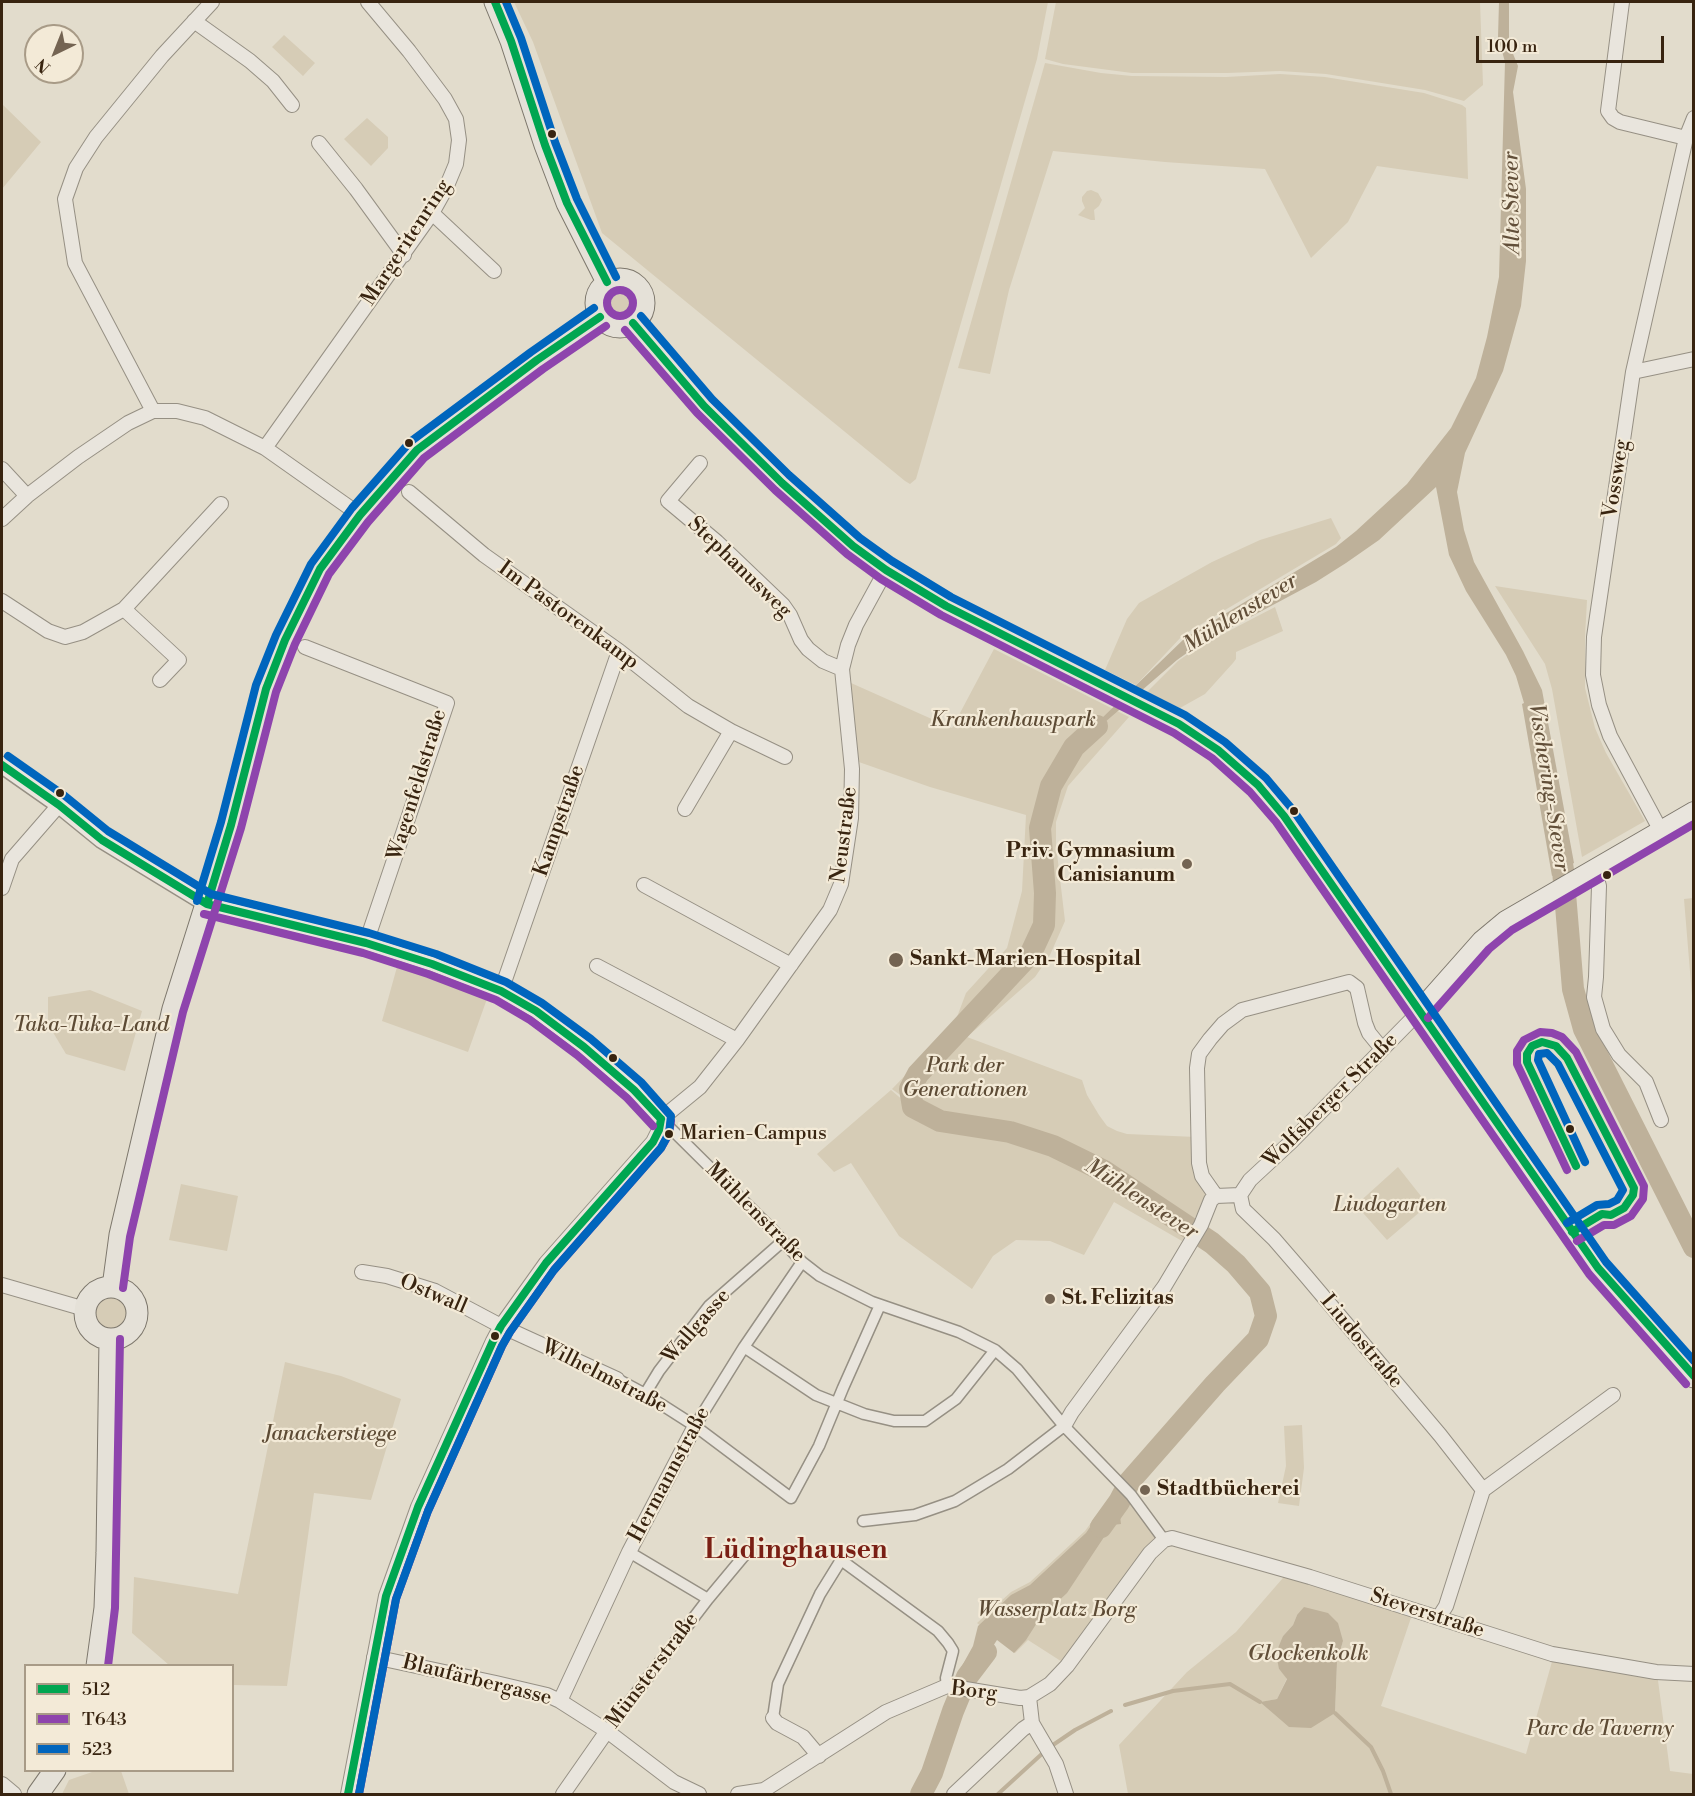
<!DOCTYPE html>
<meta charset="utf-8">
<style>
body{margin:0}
#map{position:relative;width:1695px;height:1796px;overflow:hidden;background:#e2dccc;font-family:"Libre Bodoni",serif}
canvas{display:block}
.frame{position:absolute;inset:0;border:3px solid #382410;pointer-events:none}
.legend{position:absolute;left:24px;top:1664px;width:210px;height:108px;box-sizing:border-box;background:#f3ead7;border:2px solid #a89b87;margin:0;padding:8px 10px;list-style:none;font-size:18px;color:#382410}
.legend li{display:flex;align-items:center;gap:12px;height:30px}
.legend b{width:30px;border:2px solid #a89b87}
.north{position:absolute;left:24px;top:24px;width:60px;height:60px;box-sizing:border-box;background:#f3ead7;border:2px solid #a89b87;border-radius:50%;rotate:223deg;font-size:16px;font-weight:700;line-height:24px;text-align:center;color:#382410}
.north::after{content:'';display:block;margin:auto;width:21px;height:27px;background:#746452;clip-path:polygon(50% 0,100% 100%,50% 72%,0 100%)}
.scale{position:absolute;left:1476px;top:36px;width:188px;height:27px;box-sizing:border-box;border:3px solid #382410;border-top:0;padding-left:8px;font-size:18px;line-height:21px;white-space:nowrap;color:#382410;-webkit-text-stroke:4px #f3ead7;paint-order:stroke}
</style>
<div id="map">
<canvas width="1695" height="1796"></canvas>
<div class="frame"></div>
<ul class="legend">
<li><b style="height:8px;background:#00a651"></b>512</li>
<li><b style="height:8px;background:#8e44ad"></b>T643</li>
<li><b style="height:8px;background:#0065bd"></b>523</li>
</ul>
<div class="north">N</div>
<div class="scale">100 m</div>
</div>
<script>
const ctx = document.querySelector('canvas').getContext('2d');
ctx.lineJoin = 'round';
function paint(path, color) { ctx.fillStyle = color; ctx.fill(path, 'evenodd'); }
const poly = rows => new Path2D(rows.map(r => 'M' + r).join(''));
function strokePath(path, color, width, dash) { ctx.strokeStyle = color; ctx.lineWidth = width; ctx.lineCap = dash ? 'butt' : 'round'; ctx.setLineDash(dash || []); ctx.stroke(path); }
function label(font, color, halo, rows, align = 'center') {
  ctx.font = font + ' "Libre Bodoni",serif'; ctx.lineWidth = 4.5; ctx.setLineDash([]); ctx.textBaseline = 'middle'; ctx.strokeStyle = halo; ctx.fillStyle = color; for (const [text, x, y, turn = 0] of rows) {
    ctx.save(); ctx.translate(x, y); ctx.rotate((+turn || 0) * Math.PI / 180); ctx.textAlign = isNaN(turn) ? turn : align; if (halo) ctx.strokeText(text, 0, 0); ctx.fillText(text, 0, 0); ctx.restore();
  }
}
paint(poly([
 [514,2,1048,2,1037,59,916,479,910,484,905,481,602,233,533,42],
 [1056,2,1480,2,1483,85,1464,101,1425,90,1326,74,1280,71,1227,73,1132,73,1063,64,1045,59],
 [284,35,315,63,303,76,272,47],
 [1045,63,1101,73,1132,76,1226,77,1280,74,1325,77,1424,93,1462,105,1466,108,1468,179,1377,166,1348,222,1311,258,1265,169,1165,162,1053,151,1009,290,990,374,958,368],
 [2,104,41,142,2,189],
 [367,118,388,137,388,148,371,166,344,139],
 [1091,190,1098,193,1102,200,1099,206,1094,210,1095,220,1091,220,1078,215,1085,208,1082,201,1082,197,1087,191],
 '604 303a15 15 0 1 1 30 0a15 15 0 1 1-30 0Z',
 [1331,518,1341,538,1336,544,1183,635,1136,685,1105,670,1127,619,1139,603,1212,562,1260,540],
 [1495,586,1587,600,1585,637,1585,688,1595,728,1606,753,1645,821,1582,857,1552,689,1545,664],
 [1275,607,1283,631,1236,652,1236,659,1233,663,1205,694,1180,708,1147,692,1178,661,1200,646],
 [994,649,1129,717,1068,786,1056,822,1056,845,1065,921,1050,955,1035,977,967,1037,1082,1080,1087,1095,1099,1115,1107,1126,1117,1131,1127,1134,1196,1137,1209,1192,1191,1225,1106,1169,1054,1144,1009,1128,942,1118,914,1105,892,1089,954,1025,966,993,1007,948,1022,891,1026,815,930,787,856,761,851,683,952,728],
 [1693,898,1694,1008,1693,1008,1684,899],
 [397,967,442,978,488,996,468,1052,382,1021],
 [90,990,142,1011,125,1071,66,1054,48,1024,48,997],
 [891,1090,912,1108,939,1124,1009,1135,1054,1150,1103,1175,1188,1231,1182,1241,1114,1202,1084,1255,1050,1241,1016,1240,993,1256,972,1289,899,1236,851,1163,834,1172,817,1154],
 [1398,1167,1428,1205,1387,1240,1356,1205],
 [181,1184,238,1196,227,1251,169,1240],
 '96 1313a15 15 0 1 1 30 0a15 15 0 1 1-30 0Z',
 [285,1362,341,1376,401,1399,371,1500,314,1493,287,1686,233,1685,232,1666,169,1665,132,1633,134,1577,238,1594],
 [1302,1425,1304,1468,1299,1506,1278,1503,1286,1466,1284,1426],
 [1119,1484,1163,1540,1067,1665,1028,1640,1015,1653,977,1623,1011,1592,1030,1582,1085,1531],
 [1289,1571,1414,1609,1381,1706,1526,1754,1553,1658,1657,1673,1670,1771,1693,1774,1693,1794,1128,1794,1119,1745,1187,1672,1236,1632],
 [1297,1615,1343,1641,1337,1662,1335,1713,1261,1702,1277,1699,1287,1678,1279,1669,1283,1636,1293,1625],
 [95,1771,121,1771,129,1794,62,1794,69,1780]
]), '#d6ccb6');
paint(poly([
 [1499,2,1509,2,1509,44,1518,66,1513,92,1526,189,1526,261,1521,306,1503,371,1465,453,1457,492,1464,530,1474,562,1523,651,1542,690,1574,863,1552,876,1522,704,1524,703,1516,676,1506,655,1466,591,1449,555,1436,487,1379,540,1346,563,1316,582,1198,645,1177,660,1075,748,1073,746,1185,638,1336,547,1356,531,1407,484,1451,428,1476,378,1487,337,1499,277,1505,62,1498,37],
 [1111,1496,1121,1505,1119,1508,1121,1524,1112,1525,1067,1593,1040,1618,1026,1640,1014,1653,997,1640,972,1678,959,1676,958,1673,973,1646,978,1626,1011,1595,1030,1585,1086,1533],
 [1304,1607,1328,1613,1338,1623,1343,1641,1337,1662,1335,1713,1311,1728,1289,1727,1260,1702,1277,1699,1287,1679,1279,1669,1276,1653,1283,1636,1293,1625,1297,1615]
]), '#beb19a');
strokePath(poly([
 [1125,1705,1173,1691,1230,1684,1260,1702],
 [1335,1713,1371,1747,1383,1771,1391,1794],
 [1050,1747,1075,1730,1111,1711],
 [998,1794,1044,1752]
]), '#beb19a', 4);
strokePath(poly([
 [1097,726,1074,747,1051,786,1040,828,1045,893,1044,925,1031,953,918,1074,910,1089,913,1107,940,1121,1010,1132,1053,1146,1104,1171,1212,1243,1236,1264,1260,1292,1266,1316,1258,1339,1215,1384,1130,1481,1119,1502,1101,1527],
 [1558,840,1563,870,1573,989,1584,1029,1694,1247],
 [921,1794,932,1773,953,1711,967,1677,986,1652]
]), '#beb19a', 22);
const pedestrian = poly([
 [661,1119,769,1226,802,1262,820,1276,872,1302,959,1332,995,1350,1017,1369,1064,1426,1131,1495,1164,1540],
 [744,1347,816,1395,864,1414,894,1421,925,1421,956,1399,995,1350],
 [617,1379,645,1394,695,1426,791,1498,819,1446,843,1388,880,1305],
 [645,1394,659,1371,709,1306,783,1241],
 [695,1426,744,1347,802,1262],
 [863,1521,915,1515,955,1501,1008,1469,1064,1426],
 [629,1552,708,1599],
 [773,1718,778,1684,820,1594,841,1560,938,1631,948,1643,953,1651,946,1678,947,1686],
 [607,1731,708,1599,748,1551]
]);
const minor = poly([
 [1622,2,1608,111,1613,118,1620,122,1686,138],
 [194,21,250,61,273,81,292,105],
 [319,143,356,189,404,255],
 [432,213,494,271],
 [1633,372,1694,359],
 [153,411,75,263,65,199,76,168,96,137,162,56,212,2],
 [265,448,432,213,446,188,456,164,459,140,456,119,445,99,409,51,368,2],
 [700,463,668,501,717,542,783,605,790,615,801,640,808,649,823,661,842,669],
 [2,469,27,496],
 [409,492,484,555,619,651,688,706,731,731,785,757],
 [2,519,27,496,78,457,128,423,153,411,177,411,205,418,265,448,360,515],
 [2,601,48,631,65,637,83,632,124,609,221,504],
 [124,609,179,660,160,680],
 [305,647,447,703,366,943],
 [685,809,731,731],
 [1661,831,1610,736,1599,705,1593,675,1594,637,1633,372,1686,138,1694,118],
 [1594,869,1599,886,1596,977,1594,997,1603,1029,1619,1055,1646,1082,1661,1120],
 [644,885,791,965],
 [2,888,12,859,59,805],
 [207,904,366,943,432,964,501,991,536,1011,584,1047,634,1090,661,1119],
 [597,966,737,1040],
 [501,991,619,651],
 [661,1119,700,1087,737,1040,830,910,841,884,851,818,852,769,842,669,848,645,856,625,886,570],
 [1240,1195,1243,1209,1274,1239,1306,1276,1440,1435,1483,1490],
 [1240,1195,1250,1180,1291,1142,1420,1011],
 [1216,1196,1202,1176,1199,1163,1197,1068,1199,1054,1210,1039,1223,1024,1242,1010,1349,982,1357,988,1365,1023,1369,1033,1382,1049],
 [362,1272,387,1276,435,1291,501,1326,617,1379],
 [2,1285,85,1309],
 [1064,1426,1072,1412,1164,1287,1201,1225,1211,1200,1216,1196,1240,1195],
 [1439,1617,1446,1606,1483,1490,1613,1395],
 [374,1657,496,1683,547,1695,560,1701,607,1731,674,1782,699,1794],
 [1029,1697,1032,1723,1056,1764,1066,1794],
 [560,1701,629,1552,695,1426],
 [773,1718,777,1723,803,1737,819,1756],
 [2,1784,14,1794],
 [348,1794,386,1596,418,1507,493,1341,501,1326,546,1263,653,1142,659,1130,661,1119],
 [563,1794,607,1731],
 [738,1794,764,1790,886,1712,947,1686,1020,1698,1029,1697,1042,1689,1050,1684,1067,1666,1150,1553,1164,1540,1172,1538,1310,1577,1552,1654,1656,1672,1694,1674],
 [954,1794,1023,1729,1032,1723]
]);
const tertiary = poly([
 [2,765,59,805,102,840,207,904]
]);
const secondary = poly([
 [1420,1011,1482,941,1506,921,1694,812]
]);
const primary = poly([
 [495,2,511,41,545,145,567,203,607,282],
 '596 303a24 24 0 1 1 48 0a24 24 0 1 1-48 0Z',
 [633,323,704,406,782,483,853,546,886,570,946,606,1179,724,1218,750,1258,785,1284,816,1598,1268,1694,1377],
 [113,1287,120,1235,173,1009,231,825,266,689,285,640,320,569,360,515,417,450,537,360,600,317],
 '85 1313a26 26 0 1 1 52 0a26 26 0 1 1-52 0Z',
 [97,1666,105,1608,107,1553,110,1339],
 [38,1794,55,1770]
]);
strokePath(pedestrian, '#969084', 13);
strokePath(minor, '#969084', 16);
strokePath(tertiary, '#969084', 19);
strokePath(secondary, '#7d776c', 22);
strokePath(primary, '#7d776c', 23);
strokePath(pedestrian, '#e9e5dd', 10);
strokePath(minor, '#e9e5dd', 14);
strokePath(tertiary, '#e9e5dd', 16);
strokePath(secondary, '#e9e5dd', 20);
strokePath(primary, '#e5e1d8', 21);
strokePath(poly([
 [495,2,511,41,545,145,567,203,607,282],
 [633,323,704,406,782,483,853,546,886,570,946,606,1179,724,1218,750,1258,785,1284,816,1598,1268,1694,1376],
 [2,765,59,805,102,840,207,904,366,943,432,964,501,991,536,1011,584,1047,634,1090,661,1119],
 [207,904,231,825,266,689,285,640,320,569,360,515,417,450,537,360,600,317],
 [1572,1232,1602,1214,1611,1215,1624,1208,1633,1195,1634,1188,1567,1058,1556,1046,1542,1042,1532,1046,1527,1054,1527,1062,1576,1166],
 [348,1794,386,1596,418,1507,493,1341,501,1326,546,1263,653,1142,659,1130,661,1119]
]), '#00a651', 8);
strokePath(poly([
 '607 303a13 13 0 1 1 26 0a13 13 0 1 1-26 0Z',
 [625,330,697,413,775,490,847,554,881,579,941,615,1174,733,1212,758,1250,792,1276,822,1589,1274,1686,1384],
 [204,914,363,953,428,974,496,1000,530,1020,577,1055,627,1098,653,1126],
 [1428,1018,1489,949,1512,930,1694,824],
 [1567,1170,1517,1064,1517,1051,1524,1040,1540,1032,1552,1033,1562,1037,1576,1052,1644,1186,1643,1199,1631,1216,1614,1225,1604,1225,1577,1241],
 [123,1288,130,1237,183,1012,241,828,276,692,295,644,329,574,368,522,424,458,543,369,606,326],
 [108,1666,115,1608,120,1339],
 [359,1794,396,1599,428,1511,502,1346,510,1332,554,1270,661,1148,669,1134,671,1121]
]), '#8e44ad', 8);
strokePath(poly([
 [506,2,521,38,555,142,577,199,616,277],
 [641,316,712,399,789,475,860,538,892,561,951,597,1185,715,1225,742,1266,778,1293,810,1606,1262,1694,1361],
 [8,756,65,796,108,831,211,894,369,933,436,954,506,982,542,1003,591,1039,641,1082,671,1116,669,1133,661,1148,554,1270,510,1332,502,1346,428,1511,396,1599,359,1794],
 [197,901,221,822,256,685,276,635,311,564,352,508,410,442,531,352,594,308],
 [1567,1223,1597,1205,1609,1204,1617,1200,1623,1190,1558,1064,1547,1053,1539,1054,1538,1060,1585,1162]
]), '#0065bd', 8);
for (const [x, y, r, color] of [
 [552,134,5,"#382410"],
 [409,443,5,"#382410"],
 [60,793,5,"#382410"],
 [1294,811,5,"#382410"],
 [1187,864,6,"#746452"],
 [1607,875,5,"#382410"],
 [896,960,8,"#746452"],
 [613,1058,5,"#382410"],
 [1570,1129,5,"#382410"],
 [669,1134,5,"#382410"],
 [1050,1299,6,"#746452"],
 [495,1336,5,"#382410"],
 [1145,1490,6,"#746452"]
]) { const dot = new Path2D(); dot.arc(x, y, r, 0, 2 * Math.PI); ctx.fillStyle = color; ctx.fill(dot); strokePath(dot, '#f3ead7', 2); }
label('20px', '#382410', '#f3ead7', [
 ["Marien-Campus",680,1134]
], 'left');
label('21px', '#382410', '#f3ead7', [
 ["Margeritenring",407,243,-57],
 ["Vossweg",1617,479,-81],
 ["Stephanusweg",739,568,44],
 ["Im Pastorenkamp",568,616,36],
 ["Wagenfeldstraße",418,785,-73],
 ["Kampstraße",560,821,-71],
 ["Neustraße",845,835,-83],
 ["Wolfsberger Straße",1331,1101,-45],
 ["Mühlenstraße",755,1213,45],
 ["Ostwall",433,1295,23],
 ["Wallgasse",697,1327,-49],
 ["Liudostraße",1361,1342,50],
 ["Wilhelmstraße",604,1377,27],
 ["Hermannstraße",670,1475,-62],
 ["Steverstraße",1427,1614,18],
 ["Münsterstraße",653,1671,-53],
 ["Blaufärbergasse",477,1681,14],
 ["Borg",974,1692,6]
]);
label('italic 21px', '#5d4b35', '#f3ead7', [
 ["Krankenhauspark",1013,721],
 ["Taka-Tuka-Land",91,1026],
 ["Park der",965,1067],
 ["Generationen",965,1091],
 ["Liudogarten",1390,1206],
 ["Janackerstiege",330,1435],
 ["Wasserplatz Borg",1057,1611],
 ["Parc de Taverny",1600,1730]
]);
label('bold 21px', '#382410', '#f3ead7', [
 ["Priv. Gymnasium",1175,852,"right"],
 ["Canisianum",1175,876,"right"],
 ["Sankt-Marien-Hospital",910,960],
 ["St. Felizitas",1062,1299],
 ["Stadtbücherei",1157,1490]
], 'left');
label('italic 22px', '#624f39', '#f3ead7', [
 ["Alte Stever",1513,203,-91],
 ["Mühlenstever",1241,614,-32],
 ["Vischering-Stever",1548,788,81],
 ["Mühlenstever",1141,1200,33],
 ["Glockenkolk",1308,1655]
]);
label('bold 27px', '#7a1f14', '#f3ead7', [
 ["Lüdinghausen",796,1552]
]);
</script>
